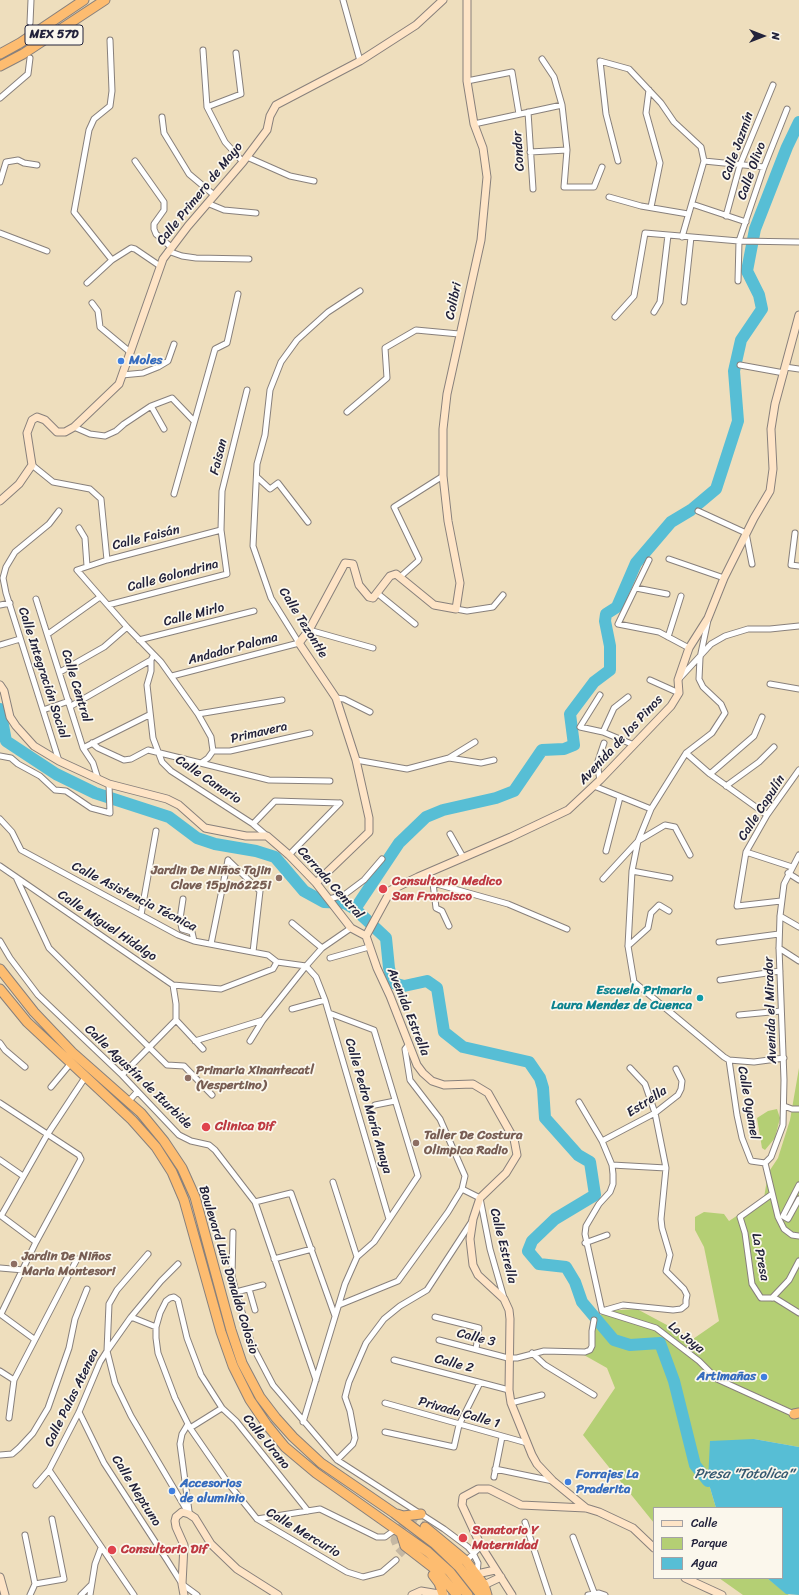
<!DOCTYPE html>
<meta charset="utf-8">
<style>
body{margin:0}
#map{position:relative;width:799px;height:1595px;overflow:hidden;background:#eedebd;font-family:Sriracha,sans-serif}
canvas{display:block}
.legend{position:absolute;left:653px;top:1507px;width:130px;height:72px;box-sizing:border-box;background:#fbf7ec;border:1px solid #a4a2a5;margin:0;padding:5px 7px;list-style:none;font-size:12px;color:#22223b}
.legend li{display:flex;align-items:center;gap:8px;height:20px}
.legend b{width:20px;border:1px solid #a4a2a5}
.north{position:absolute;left:743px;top:16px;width:40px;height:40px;-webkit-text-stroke:3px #fbf7ec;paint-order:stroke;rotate:90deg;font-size:11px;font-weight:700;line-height:16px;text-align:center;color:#22223b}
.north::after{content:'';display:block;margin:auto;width:14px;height:18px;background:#22223b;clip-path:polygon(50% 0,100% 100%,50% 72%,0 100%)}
</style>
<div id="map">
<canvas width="799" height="1595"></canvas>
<ul class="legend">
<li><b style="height:5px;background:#fee4c6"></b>Calle</li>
<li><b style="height:11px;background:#b4cf74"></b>Parque</li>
<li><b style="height:11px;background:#57bed5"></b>Agua</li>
</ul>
<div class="north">N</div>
</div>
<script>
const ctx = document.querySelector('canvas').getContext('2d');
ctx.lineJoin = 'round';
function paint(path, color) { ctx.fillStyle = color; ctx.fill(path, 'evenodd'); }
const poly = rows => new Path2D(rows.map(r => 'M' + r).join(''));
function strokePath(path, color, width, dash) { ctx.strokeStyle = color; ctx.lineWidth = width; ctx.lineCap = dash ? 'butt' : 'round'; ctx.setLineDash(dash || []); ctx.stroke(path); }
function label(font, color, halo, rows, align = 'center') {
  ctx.font = font + ' Sriracha,sans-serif'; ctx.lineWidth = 3.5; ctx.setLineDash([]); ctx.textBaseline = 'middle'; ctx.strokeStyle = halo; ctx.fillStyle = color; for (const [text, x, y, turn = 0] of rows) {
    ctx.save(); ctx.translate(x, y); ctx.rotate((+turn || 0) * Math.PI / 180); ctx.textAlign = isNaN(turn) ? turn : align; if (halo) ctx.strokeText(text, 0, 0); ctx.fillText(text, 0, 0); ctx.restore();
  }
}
paint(poly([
 [799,1068,799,1447,754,1439,708,1481,716,1508,654,1508,654,1523,583,1435,615,1388,607,1368,584,1355,594,1346,591,1324,605,1311,637,1309,693,1339,719,1321,704,1247,695,1230,695,1217,704,1212,724,1214,729,1221,764,1198,768,1173,778,1158,790,1120],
 [777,1109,780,1118,775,1138,765,1150,762,1148,757,1118,768,1111],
 [719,1578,767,1578,789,1595,743,1595]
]), '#b4cf74');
paint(poly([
 [754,1439,799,1447,799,1595,786,1594,767,1578,782,1578,782,1508,716,1508,708,1481,710,1441]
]), '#57bed5');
strokePath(poly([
 [0,709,6,741,56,774,95,793,169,817,197,838,215,844,256,851,275,857,304,891,324,902,345,903,355,909,386,938,389,968,393,983,404,986,427,981,437,988,444,1032,463,1047,529,1062,540,1078,543,1088,545,1118,578,1155,590,1162,595,1195,555,1219,532,1241,528,1251,539,1264,566,1267,575,1282,582,1302,614,1340,630,1345,660,1343,674,1381,695,1465,708,1481],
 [355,909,399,843,426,817,443,810,496,798,514,791,542,750,564,749,574,745,570,714,594,682,610,670,610,646,605,621,606,614,617,607,636,563,671,522,691,510,716,489,738,421,734,371,741,340,762,309,759,295,747,271,755,229,787,147,799,122]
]), '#57bed5', 12);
strokePath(poly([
 [30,49,30,23]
]), '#c5b8a3', 5, [5, 2.5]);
strokePath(poly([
 [405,1554,398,1547,395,1540,400,1529,407,1522,414,1521,425,1527]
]), '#c5b8a3', 9, [9, 4.5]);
const street = poly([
 [343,0,360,61],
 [30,23,31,0],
 [110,40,112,91,110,106,94,119,89,130,74,212,112,260],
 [203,50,207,107,225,142,243,162],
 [542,59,554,77,562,105,567,150,564,187,594,187,602,167],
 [467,81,512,72,519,114],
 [649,90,646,113,660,163,651,207],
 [0,98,28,74,30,58],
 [207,107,241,94,236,53],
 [528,112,533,189],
 [162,117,164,133,189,174,214,195],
 [474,124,562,105],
 [530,152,567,150],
 [247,157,290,176,314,181],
 [135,161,164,202,164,210,154,224,154,229,156,234,171,247],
 [618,161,606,114,600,61,629,69,661,103,674,122,701,147,704,161,682,237],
 [704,161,764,167],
 [0,182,6,162,18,160,24,163,37,165],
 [609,197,641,206,688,214],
 [207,203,224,210,256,213],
 [692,204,746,222],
 [726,216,740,165,773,85],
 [0,233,47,251],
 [168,251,182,256,196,258,249,259],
 [738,281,739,241,764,167,787,109],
 [87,283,112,260,131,248,135,249,160,266],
 [684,302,691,237],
 [92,303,98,311,100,327,130,352],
 [654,312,660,302,668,235],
 [615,317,634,296,645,233,739,241,799,242],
 [740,365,784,373],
 [785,367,799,369],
 [122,375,143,373,158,367,168,361,174,344],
 [151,406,164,429],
 [347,412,387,378,385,348,416,330,459,334],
 [74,427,90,434,105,436,116,431,124,424,151,406,172,398,193,420],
 [32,465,53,482,90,489,101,499,107,560],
 [257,477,270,489,278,483,308,522],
 [174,494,215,349,227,343,238,294],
 [59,511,49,524,15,552,6,567,3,578,6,593,59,761],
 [698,511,746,533,752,564],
 [79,528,85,538,87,566],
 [795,533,791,565,799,566],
 [669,559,724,578],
 [649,560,618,624,659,632,689,648],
 [400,577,418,561,419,559,394,507,443,476],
 [636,588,667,594],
 [377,593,415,624],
 [36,599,83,748,93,763,98,779],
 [0,605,10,603],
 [108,605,227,574,221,530,222,491,247,390],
 [456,609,467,611,493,607,503,595],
 [708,620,700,658,699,679,703,687,721,704,725,713,712,733,686,753,651,809,638,841,632,871,628,946,634,982,724,1057,729,1060,737,1115,742,1138,751,1161,765,1163],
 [309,630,373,648],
 [48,634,100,597],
 [668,637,681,596],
 [139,640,254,611],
 [0,645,20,639],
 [153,656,151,660,151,671,147,685,153,738,162,762,171,771,253,824,267,836],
 [60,672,104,647,127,627],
 [172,676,299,643,271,598,253,546,257,464,265,435,270,390,281,362,297,340,328,312,360,291],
 [679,679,711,644,725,636,748,629,770,629,799,626],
 [650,680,679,693],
 [770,684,799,689],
 [600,695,580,727,603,732,634,745],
 [336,698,344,699,370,712],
 [71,706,151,660],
 [43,710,69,701],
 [198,714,282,700],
 [603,732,614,708,628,697],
 [92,743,98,748,124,760,131,759,148,750,269,780,330,781],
 [83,748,149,715],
 [213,751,230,751,310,733],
 [686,753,710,774,767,815],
 [0,756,11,758,18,764,40,776,55,790,66,791,91,808,110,813,109,784],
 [449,758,475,742],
 [356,760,407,769,449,758,481,763,494,760],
 [201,763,208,758,213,751,211,737,198,714,161,662,127,627,77,570,107,560,221,530],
 [710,774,754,736,762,717],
 [600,780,597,764,604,743],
 [594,786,651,809],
 [726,786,759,762,774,747],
 [0,819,12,832,21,850,178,935,194,941,268,955,277,962],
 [253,824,275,801,340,803],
 [450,834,463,857],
 [606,851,620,797],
 [746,852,792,867],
 [289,855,340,803],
 [228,860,260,891,253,952],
 [0,866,173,985,176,1004,176,1020],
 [632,871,670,878],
 [788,873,799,880],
 [16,877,49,948,167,1065,184,1066,212,1095],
 [418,877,433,883,508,904,567,929],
 [603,879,638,841,665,825,675,827,690,855],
 [433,883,436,908,442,911,449,926],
 [183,899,180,919,182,929,192,932,194,941],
 [329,899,344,895,364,880,382,859],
 [781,901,737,906,746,852,767,815,799,770],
 [141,915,156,831],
 [780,916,799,927],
 [292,923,322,948],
 [0,941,10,958,38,995,122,1075,179,1135,191,1141,209,1145,215,1150,255,1202,316,1380],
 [719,942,779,934],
 [211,944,228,860],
 [628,946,648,928,651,913,659,905,669,911],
 [779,948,799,961],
 [330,958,369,947],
 [277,962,306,966,316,977,325,1000,389,1219],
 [720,980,780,971],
 [173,985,221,989,273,969,277,962],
 [292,1009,325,1000],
 [739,1015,781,1011],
 [176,1020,203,1049],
 [195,1041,263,1020],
 [250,1041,263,1020,306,966,322,948,351,928],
 [0,1043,5,1050,25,1067],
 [729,1060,754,1062,784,1058],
 [122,1075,176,1020],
 [51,1087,71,1063],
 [128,1102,137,1092],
 [579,1102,602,1141,612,1165,613,1174,613,1184,610,1192,599,1204,586,1226,585,1234,602,1311],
 [0,1103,79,1155,81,1159,36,1242,1,1314],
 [375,1105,395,1101],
 [784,1106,792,1109,799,1109],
 [602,1141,655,1113,678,1095,681,1089,682,1081,676,1069],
 [0,1160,23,1176],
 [765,1163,771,1157,783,1125,784,1080,779,948,780,916,784,884,799,855],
 [765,1163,778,1217,784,1229,792,1235,799,1236],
 [612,1165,666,1168],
 [333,1182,357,1257],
 [799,1185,783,1216,788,1219,799,1199],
 [462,1189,480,1198,490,1249,504,1298],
 [772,1194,740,1217,745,1233,752,1284,761,1298,775,1298,799,1313],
 [255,1202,291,1193,335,1316],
 [0,1215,36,1242],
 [1,1216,47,1135,86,1076],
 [233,1232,232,1276,236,1292,252,1345,273,1385,337,1460,444,1529,468,1547,473,1553,478,1563,477,1574],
 [585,1243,607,1235],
 [148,1254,117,1290,109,1304,107,1351,115,1383,131,1416,189,1514],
 [274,1259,312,1249],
 [0,1268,24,1270],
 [249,1289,255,1310],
 [236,1292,263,1285],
 [772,1298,789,1280,799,1261],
 [339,1305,398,1281,448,1212,462,1189,465,1176,440,1119,410,1080,405,1049,409,1044],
 [602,1311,623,1305,673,1310,681,1309,686,1305,686,1300,687,1295,684,1289,666,1271,670,1255,662,1228,661,1219,666,1168,655,1113,645,1084,630,1068],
 [602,1311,656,1328,699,1361,717,1379,794,1414],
 [0,1314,34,1339],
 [131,1317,156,1327],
 [435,1317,479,1328,476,1349],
 [439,1340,508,1358,517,1358,544,1351,585,1352,590,1350,592,1346,592,1331,594,1320],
 [532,1353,545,1365,594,1395],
 [394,1360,509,1390],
 [0,1371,14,1380],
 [385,1403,527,1443],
 [511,1403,542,1395],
 [79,1412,104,1463,167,1560,182,1584,197,1595],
 [9,1418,14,1380,77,1259],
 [303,1422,345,1284,357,1257,374,1242,418,1176,374,1030,329,1013],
 [188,1424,182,1434,180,1444,189,1511],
 [190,1428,222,1408],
 [385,1432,454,1447,459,1425,480,1383],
 [0,1455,12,1454,19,1448,33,1433,48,1408,69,1348,75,1319,87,1289],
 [337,1460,353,1444,355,1438,350,1411,345,1397,349,1382,366,1343,384,1319,400,1306,427,1290,472,1221],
 [495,1469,553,1481],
 [49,1470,134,1595],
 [494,1477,502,1437],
 [36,1485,49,1470,79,1412,100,1362,107,1351,131,1317,161,1281,178,1264],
 [308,1511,236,1421,222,1408,201,1375,187,1338,178,1300,174,1297,170,1298,166,1301,160,1313,156,1327,156,1338,158,1353,175,1398,190,1428,228,1483,257,1519,347,1572,363,1577,382,1572,396,1560],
 [257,1519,320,1509,377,1537,385,1537,396,1529],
 [525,1522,549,1595],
 [25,1535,35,1584],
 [573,1537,595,1595],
 [466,1561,481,1546],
 [35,1584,64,1579,52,1519],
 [30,1595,35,1584],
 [81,1595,91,1585],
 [90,1595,95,1564,101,1548],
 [588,1595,599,1593,605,1595]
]);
const secondary = poly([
 [0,501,19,484,32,465,27,433,32,420,37,417,45,420,57,432,65,432,74,427,119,384,163,259,188,226,243,162,267,130,270,116,276,105,360,61,416,25,443,0],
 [0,685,4,691,10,717,16,726,34,746,59,761,109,784,167,799,179,805,205,828,246,836,267,836,289,855,316,883,351,928,366,936,377,968,390,996,417,1065,423,1073,432,1081,444,1085,473,1084,488,1093,514,1139,517,1155,506,1173,480,1198,473,1219,470,1239,473,1265,478,1275,504,1299,509,1310,510,1319,509,1390,511,1403,532,1455,537,1464,553,1481,586,1508],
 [316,883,369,832,369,818,356,760,336,698,299,643,309,630,345,563,353,564,359,585,369,597,373,598,390,576,396,574,434,605,456,609,460,583,448,521,443,476,443,429,447,394,481,240,487,177,483,148,474,124,467,81,467,0],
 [366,936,391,890,418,877,511,837,568,810,600,780,671,706,679,693,678,680,689,648,708,618,724,578,754,518,770,491,773,469,771,429,775,404,799,315],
 [477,1574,495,1570],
 [0,1577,5,1595],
 [685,1578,722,1595],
 [484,1585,501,1577],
 [184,1595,182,1584,184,1545,176,1527,175,1521,176,1517,182,1512,189,1514,195,1518,211,1544,237,1569,278,1595],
 [412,1595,421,1591,445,1595],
 [512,1595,481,1546,462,1505,463,1497,478,1489,489,1489,521,1505,586,1508,599,1512,633,1528,654,1548]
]);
const highway = poly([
 [0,54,20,43,84,0],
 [0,66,23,54,105,0],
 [0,969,34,1012,72,1052,141,1113,164,1141,182,1168,195,1197,231,1330,242,1363,260,1397,276,1418,293,1437,321,1463,394,1513,435,1544,459,1567,481,1595],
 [0,989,27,1022,132,1120,156,1147,172,1172,184,1200,221,1332,233,1366,250,1400,267,1425,285,1447,316,1473,428,1552,450,1572,468,1595],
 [794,1414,799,1413],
 [397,1514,403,1516,421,1514],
 [425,1527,466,1561,484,1585,487,1595],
 [401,1533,405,1546,436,1570,457,1595],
 [433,1575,439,1583,443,1594]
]);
strokePath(street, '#88807c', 7);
strokePath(secondary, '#88807c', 9);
strokePath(highway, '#88807c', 11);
strokePath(street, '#fff', 5);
strokePath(secondary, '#fee4c6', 7);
strokePath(highway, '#fdbc70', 9);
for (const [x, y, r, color] of [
 [121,361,4,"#3f7fe0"],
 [279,878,4,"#8d6e63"],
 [383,889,5,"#e0444e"],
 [700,998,4,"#0f9aa8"],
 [188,1078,4,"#8d6e63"],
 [206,1127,5,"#e0444e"],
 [416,1143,4,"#8d6e63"],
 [14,1264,4,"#8d6e63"],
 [764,1377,4,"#3f7fe0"],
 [568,1482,4,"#3f7fe0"],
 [172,1491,4,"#3f7fe0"],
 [463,1538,5,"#e0444e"],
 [112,1550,5,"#e0444e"]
]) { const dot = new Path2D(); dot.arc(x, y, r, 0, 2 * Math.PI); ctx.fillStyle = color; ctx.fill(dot); strokePath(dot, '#fbf7ec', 1.5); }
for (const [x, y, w] of [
 [54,35,58]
]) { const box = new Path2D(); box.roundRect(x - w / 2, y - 10, w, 20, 3); ctx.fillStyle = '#fbf7ec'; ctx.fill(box); strokePath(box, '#22223b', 1); }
label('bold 12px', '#22223b', null, [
 ["MEX 57D",54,35]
]);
label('13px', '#22223b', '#fbf7ec', [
 ["Calle Jazmín",738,146,-70],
 ["Condor",519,151,-94],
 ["Calle Olivo",752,171,-70],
 ["Calle Primero de Mayo",200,194,-51],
 ["Colibri",454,301,-78],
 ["Faisan",219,457,-76],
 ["Calle Faisán",146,538,-14],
 ["Calle Golondrina",173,576,-15],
 ["Calle Mirlo",194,615,-14],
 ["Calle Tezontle",303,623,58],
 ["Andador Paloma",233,649,-15],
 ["Calle Integración Social",43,673,72],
 ["Calle Central",76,686,73],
 ["Primavera",259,733,-13],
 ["Avenida de los Pinos",621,740,-47],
 ["Calle Canario",208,780,34],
 ["Calle Capulín",762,808,-57],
 ["Cerrada Central",330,883,48],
 ["Calle Asistencia Técnica",134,897,27],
 ["Calle Miguel Hidalgo",107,926,34],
 ["Avenida el Mirador",771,1010,-92],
 ["Avenida Estrella",408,1012,68],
 ["Calle Agustín de Iturbide",138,1077,44],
 ["Estrella",647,1102,-33],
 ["Calle Oyamel",748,1103,80],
 ["Calle Pedro María Anaya",368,1106,74],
 ["Calle Estrella",503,1246,76],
 ["La Presa",760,1257,79],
 ["Boulevard Luis Donaldo Colosio",228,1270,73],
 ["Calle 3",476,1338,14],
 ["La Joya",686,1338,39],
 ["Calle 2",454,1364,15],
 ["Calle Palas Atenea",72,1398,-64],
 ["Privada Calle 1",459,1413,16],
 ["Calle Urano",266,1442,51],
 ["Calle Neptuno",136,1491,58],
 ["Calle Mercurio",303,1533,31]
]);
label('bold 13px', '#366cbe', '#fbf7ec', [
 ["Moles",129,361],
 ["Artimañas",756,1377,"right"],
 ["Forrajes La",576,1475],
 ["Praderita",576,1490],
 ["Accesorios",180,1484],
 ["de aluminio",180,1499]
], 'left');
label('bold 13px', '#785e54', '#fbf7ec', [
 ["Jardin De Niños Tajin",271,871,"right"],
 ["Clave 15pjn6225i",271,886,"right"],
 ["Primaria Xinantecatl",196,1071],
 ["(Vespertino)",196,1086],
 ["Taller De Costura",424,1136],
 ["Olimpica Radio",424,1151],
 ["Jardin De Niños",22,1257],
 ["Maria Montesori",22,1272]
], 'left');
label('bold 13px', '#be3a42', '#fbf7ec', [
 ["Consultorio Medico",392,882],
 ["San Francisco",392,897],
 ["Clinica Dif",215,1127],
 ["Sanatorio Y",472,1531],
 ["Maternidad",472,1546],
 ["Consultorio Dif",121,1550]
], 'left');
label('bold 13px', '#0d838f', '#fbf7ec', [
 ["Escuela Primaria",692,991],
 ["Laura Mendez de Cuenca",692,1006]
], 'right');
label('italic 14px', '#355971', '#fbf7ec', [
 ["Presa \"Totolica\"",744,1474]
]);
</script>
